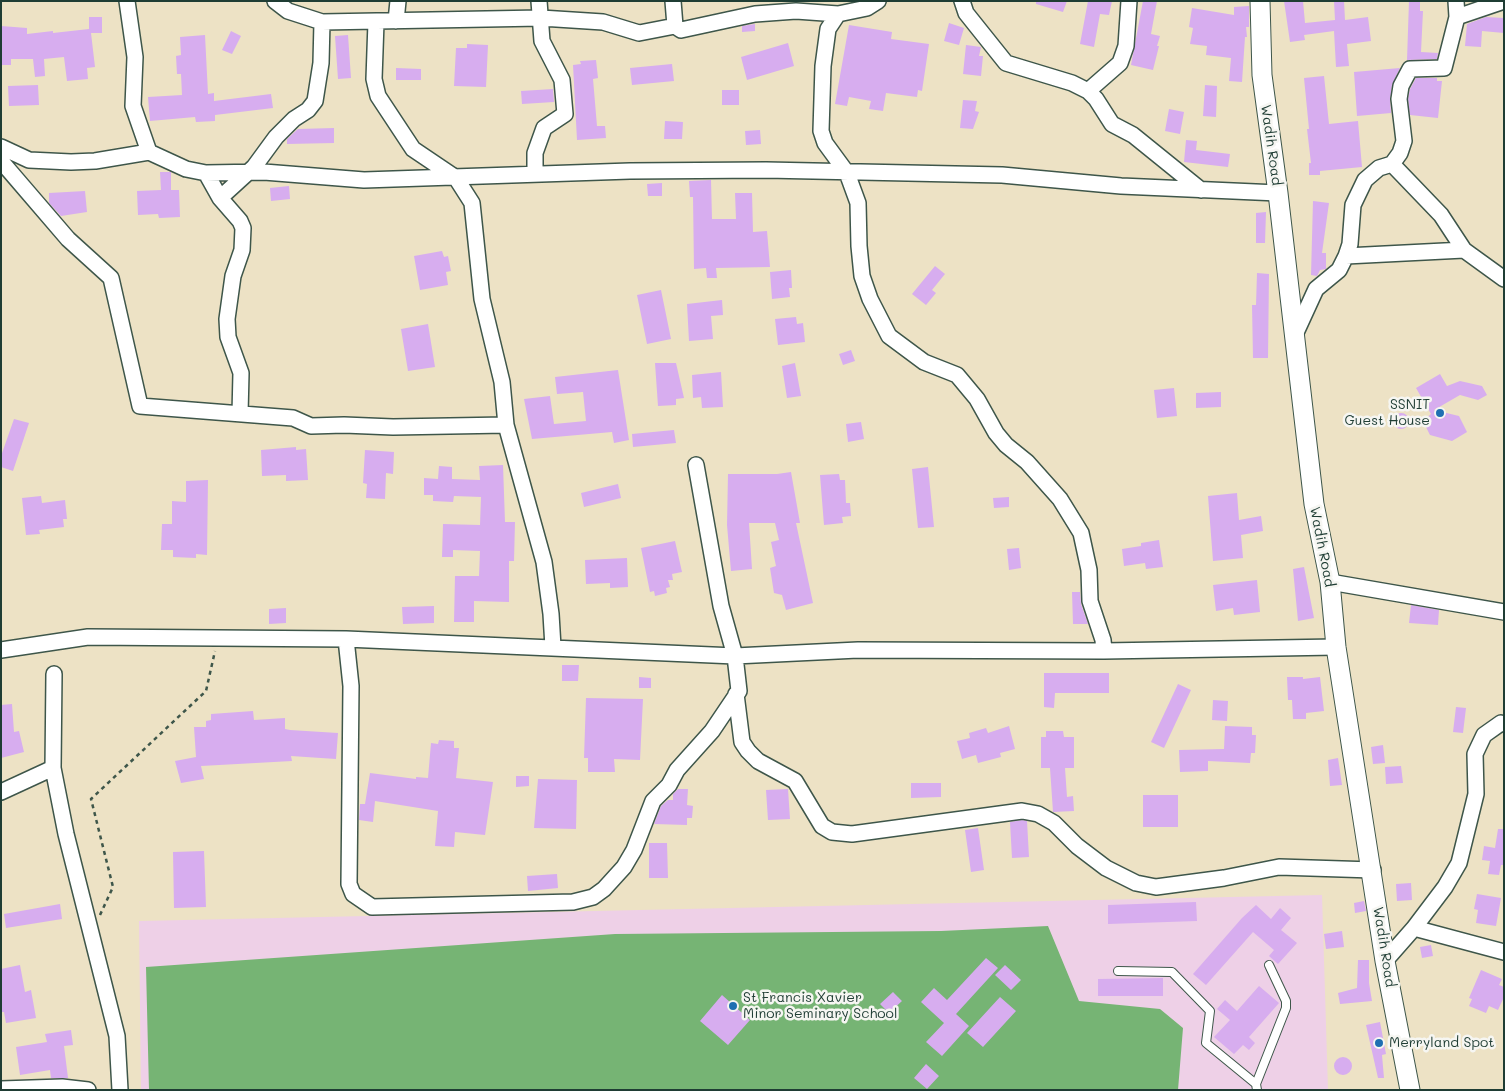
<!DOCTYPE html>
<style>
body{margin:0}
#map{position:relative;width:1505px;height:1091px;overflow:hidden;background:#ede2c5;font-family:Mali,sans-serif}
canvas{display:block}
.frame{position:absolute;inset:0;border:2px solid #1f3d34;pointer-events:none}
</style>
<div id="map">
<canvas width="1505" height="1091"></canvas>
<div class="frame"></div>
</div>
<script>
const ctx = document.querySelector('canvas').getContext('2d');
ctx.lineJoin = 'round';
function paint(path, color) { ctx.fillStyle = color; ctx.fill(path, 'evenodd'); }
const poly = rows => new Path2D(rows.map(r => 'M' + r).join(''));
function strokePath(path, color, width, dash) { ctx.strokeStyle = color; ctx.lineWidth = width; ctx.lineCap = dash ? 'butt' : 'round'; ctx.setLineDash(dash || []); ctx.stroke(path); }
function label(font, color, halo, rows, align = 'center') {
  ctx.font = font + ' Mali,sans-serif'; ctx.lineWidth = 5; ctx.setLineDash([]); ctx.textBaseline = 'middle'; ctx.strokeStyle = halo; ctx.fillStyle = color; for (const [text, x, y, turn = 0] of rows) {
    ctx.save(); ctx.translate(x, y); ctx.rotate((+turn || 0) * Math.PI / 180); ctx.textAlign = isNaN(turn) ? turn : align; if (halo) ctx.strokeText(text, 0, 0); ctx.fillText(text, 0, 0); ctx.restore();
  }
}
paint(poly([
 [1322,895,1328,1090,141,1090,139,921]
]), '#eed0e7');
paint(poly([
 [1048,926,1079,1001,1160,1009,1183,1028,1178,1090,149,1090,146,967,615,934,941,931]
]), '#76b474');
paint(poly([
 [1036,1,1067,1,1063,12,1036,4],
 [1088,1,1112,1,1109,15,1100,14,1094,47,1080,44],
 [1143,1,1157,1,1151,34,1160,36,1157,46,1159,46,1153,70,1131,65],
 [1284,1,1303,1,1305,23,1335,20,1334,1,1344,1,1345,20,1368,17,1371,41,1347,44,1349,66,1336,67,1334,31,1304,35,1305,40,1290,42],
 [1409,1,1420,1,1420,11,1423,11,1421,52,1438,53,1437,59,1407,60],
 [1249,6,1249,27,1246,27,1247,37,1245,37,1242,82,1229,81,1231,58,1206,55,1207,46,1190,44,1193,28,1189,27,1192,8,1234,15,1234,7],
 [89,17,102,17,102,33,91,33,95,67,87,68,88,79,67,81,64,57,44,59,45,76,35,77,33,59,11,59,11,65,2,65,1,26,27,28,27,34,53,31,53,33,89,29],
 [1486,17,1504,18,1504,33,1482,31,1481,47,1465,46,1467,24],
 [949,23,964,28,959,45,944,41],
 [755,24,755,31,742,32,742,26],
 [849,25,892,32,891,39,929,44,922,91,918,90,917,97,886,93,883,111,869,109,871,101,849,97,847,106,835,104],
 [231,31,241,36,232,54,222,50],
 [205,35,208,94,214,93,214,101,271,94,273,108,215,115,215,121,196,122,195,117,150,121,148,97,182,95,181,74,177,74,176,56,181,55,180,37],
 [348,35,351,78,338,79,335,36],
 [788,43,794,66,747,80,741,57],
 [467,44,488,45,486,87,454,86,456,48,467,48],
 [966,45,981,47,979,56,983,56,981,76,963,74],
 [596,60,598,78,593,79,597,126,605,126,606,138,577,140,573,65,581,64,580,61],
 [672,64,674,81,632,85,630,68],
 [396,68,421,69,421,80,396,80],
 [1400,68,1392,85,1390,100,1391,113,1357,116,1354,72],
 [1324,76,1329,124,1358,121,1362,167,1320,171,1320,175,1309,175,1309,163,1311,163,1307,129,1309,129,1304,78],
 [1416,78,1437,78,1437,81,1442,81,1438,118,1410,115,1408,99,1410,89],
 [38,85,39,105,9,106,8,86],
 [1205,85,1217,86,1216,117,1203,116],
 [553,89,554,102,522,104,521,91],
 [722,90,739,90,739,105,722,105],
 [963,100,977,101,975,111,979,112,973,129,960,128],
 [1169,109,1184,112,1180,134,1165,131],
 [665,121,683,122,682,139,664,139],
 [334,128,334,143,287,144,287,139,298,129],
 [760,130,761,144,746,145,745,131],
 [1186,140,1197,141,1196,150,1230,154,1228,167,1184,162],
 [160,172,171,172,171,190,179,190,180,217,159,218,158,214,138,215,137,191,161,190],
 [711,180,712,219,736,219,735,193,752,193,753,232,767,231,770,267,716,268,717,278,707,278,706,268,694,269,693,197,690,197,689,181],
 [662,183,662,196,648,196,647,184],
 [289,186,290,199,271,201,270,188],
 [85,191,87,212,61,216,49,203,49,193],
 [1313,201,1329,203,1322,253,1326,253,1326,269,1320,270,1317,276,1311,275],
 [1266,212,1265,243,1256,243,1256,213],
 [442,251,444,257,448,256,451,271,446,272,448,285,420,290,414,256],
 [935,266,945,274,932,290,936,293,926,305,912,294],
 [791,270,792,288,789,288,790,297,772,299,770,272],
 [1257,273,1269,274,1268,358,1253,358,1252,305,1256,305],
 [661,290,671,339,647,344,637,295],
 [722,300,723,315,711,316,713,339,689,341,687,304],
 [796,317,797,324,803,323,805,342,778,345,775,319],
 [428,324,435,367,408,371,401,329],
 [851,350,855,361,843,365,839,354],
 [655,363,676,363,684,398,676,399,676,405,658,406],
 [795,363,801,396,787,398,782,366],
 [618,370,629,440,614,443,612,432,532,439,524,399,550,396,554,424,586,421,583,392,557,394,555,377],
 [721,372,723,407,702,408,701,397,693,398,692,375],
 [1440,374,1447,386,1460,381,1482,386,1487,395,1478,400,1460,395,1434,410,1459,416,1467,432,1452,441,1430,435,1423,421,1431,414,1416,388],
 [1174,388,1177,416,1157,418,1154,390],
 [1221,392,1221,407,1196,408,1196,393],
 '1393 421a8 8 0 1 1 16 0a8 8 0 1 1-16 0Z',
 [14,419,29,423,13,471,1,467,1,456],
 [861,422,864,439,848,442,846,424],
 [674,430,676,443,633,447,632,434],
 [296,447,296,450,306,449,308,480,286,481,286,475,262,476,261,450],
 [365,450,394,452,393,474,386,473,385,499,366,498,367,484,363,483],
 [503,465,505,522,515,522,514,561,509,561,509,602,474,601,474,622,454,622,455,576,479,576,480,551,453,550,453,557,442,557,443,524,480,525,481,497,454,496,453,502,433,501,433,495,424,495,424,478,438,479,439,466,452,467,452,479,480,480,479,466],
 [928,467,934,527,918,528,912,469],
 [791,472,800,523,796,523,813,603,786,610,782,595,774,593,770,568,776,566,771,542,779,540,775,523,749,523,752,569,731,571,727,525,728,474,777,474],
 [839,474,840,480,845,480,846,503,850,503,851,516,842,517,843,523,824,525,820,475],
 [208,480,207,555,196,554,196,558,173,557,173,550,161,550,162,524,172,524,172,501,186,502,186,481],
 [618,484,621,498,584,507,581,493],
 [1237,493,1239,520,1261,516,1263,531,1241,535,1243,558,1213,561,1208,496],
 [41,496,42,503,65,500,67,519,63,519,64,527,39,530,40,534,26,535,22,498],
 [1009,497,1009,507,994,508,993,498],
 [1159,540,1163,567,1146,569,1145,563,1124,566,1122,549,1141,546,1141,543],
 [675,541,682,572,672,574,673,580,668,580,670,587,666,588,667,593,655,596,654,591,650,592,641,548],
 [1019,548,1021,568,1009,570,1007,549],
 [627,558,628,587,610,588,610,583,586,584,585,560],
 [1304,567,1314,618,1298,621,1293,569],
 [1257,580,1260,612,1234,615,1233,608,1216,611,1213,585],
 [1072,592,1080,592,1081,604,1088,624,1073,624],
 [1411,605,1439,610,1438,625,1409,623],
 [434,606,434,623,403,624,402,607],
 [286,608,286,623,269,624,269,609],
 [562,665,579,665,578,681,562,681],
 [1044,673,1109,673,1109,693,1055,693,1054,708,1044,707],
 [639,677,651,678,651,688,639,688],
 [1287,677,1303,677,1303,679,1320,677,1324,711,1306,713,1306,719,1293,719,1292,700,1288,700],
 [1178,684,1191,690,1164,748,1151,742],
 [586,698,643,699,640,760,614,759,615,772,588,772,588,758,584,758],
 [1213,700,1228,701,1227,721,1212,720],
 [12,704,14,732,19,731,24,752,1,758,1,705],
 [1456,707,1466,708,1463,733,1453,732],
 [253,711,254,720,285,718,285,729,290,730,338,733,336,759,291,756,292,761,201,766,204,779,181,783,175,761,196,757,194,727,206,727,206,721,211,720,211,714],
 [1009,726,1015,749,1000,753,1001,757,978,763,976,755,962,759,957,741,970,738,969,733,986,728,988,733],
 [1225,726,1252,727,1252,735,1256,735,1255,753,1251,753,1250,763,1208,761,1208,771,1180,772,1179,750,1224,749],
 [1046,731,1063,731,1064,737,1074,737,1074,768,1065,768,1067,797,1073,796,1074,811,1053,812,1050,768,1041,768,1041,737,1046,737],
 [439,740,454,741,454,748,459,748,456,778,493,782,485,835,455,832,454,847,435,846,438,811,375,801,373,822,359,820,360,804,365,804,370,773,416,779,416,777,428,778,431,743,438,744],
 [1383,745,1385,763,1373,764,1371,747],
 [1338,758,1342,785,1330,786,1328,760],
 [1401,766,1403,783,1386,784,1385,767],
 [516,776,529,776,529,786,516,787],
 [538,779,577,780,576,829,534,828],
 [911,783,941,783,941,797,911,798],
 [678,789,688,789,687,805,693,806,692,818,687,818,687,825,654,824,661,806,668,800,673,800,673,794],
 [788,789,790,819,768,820,766,790],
 [1143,795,1178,795,1178,827,1143,827],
 [1022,820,1027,821,1029,857,1012,858,1010,822],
 [978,828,984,870,971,872,965,830],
 [1498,829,1504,829,1504,865,1501,865,1499,875,1488,874,1490,861,1482,860,1484,846,1495,848],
 [649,843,667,843,668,878,649,878],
 [204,851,206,907,174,908,173,852],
 [557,874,558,888,528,891,527,876],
 [1411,883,1412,900,1397,901,1396,884],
 [1477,894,1501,898,1496,926,1476,923,1478,910,1474,909],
 [1364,901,1366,911,1355,913,1354,903],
 [1196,902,1197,921,1108,924,1108,905],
 [60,904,62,919,6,928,4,914],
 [1256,905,1271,919,1280,908,1291,918,1281,930,1297,943,1278,964,1269,956,1274,950,1253,932,1206,985,1193,974,1242,918],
 [1342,931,1344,947,1326,949,1324,934],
 [1431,945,1433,956,1422,958,1420,947],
 [986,958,998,968,956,1014,969,1026,942,1056,926,1042,944,1023,921,1002,934,988,947,1000],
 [1358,960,1369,960,1369,983,1372,1001,1340,1004,1338,993,1357,988],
 [20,965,25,992,31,990,36,1018,6,1023,4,1012,1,1012,1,969],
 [1005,965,1021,980,1011,990,995,975],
 [1481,970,1502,979,1499,985,1504,987,1504,997,1498,1010,1489,1006,1486,1013,1469,1006,1472,999,1469,998],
 [1163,978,1163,996,1098,996,1098,979],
 [1259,986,1279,1003,1249,1037,1255,1043,1249,1050,1243,1045,1234,1054,1214,1037,1230,1020,1217,1009,1225,1000,1237,1011],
 [893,992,902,1001,889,1013,880,1004],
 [722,995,750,1020,728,1045,700,1021],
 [1000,997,1016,1011,983,1047,967,1033],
 [1380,1022,1386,1054,1382,1055,1384,1078,1378,1078,1366,1025],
 [71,1030,73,1045,64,1046,68,1078,51,1078,50,1070,20,1075,16,1047,47,1042,45,1034],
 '1334 1066a9 9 0 1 1 18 0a9 9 0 1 1-18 0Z',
 [926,1064,939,1076,927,1089,914,1078]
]), '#d7adef');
const service = poly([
 [1118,971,1172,972,1210,1011,1206,1043,1256,1084],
 [1257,1090,1256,1084,1286,1008,1286,1001,1269,965]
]);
const minor = poly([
 [127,1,135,57,133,106,149,152],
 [275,1,288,11,322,22,541,18,603,22,639,33,675,26,681,30,755,14,796,11,838,14],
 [673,1,675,26],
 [878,1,867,8,838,14,828,29,823,66,821,131,825,143,847,173,858,203,859,246,862,276,870,299,889,336,924,362,957,375,977,399,996,433,1006,445,1027,462,1060,499,1081,533,1089,570,1090,601,1103,640,1104,651],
 [962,1,966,13,1006,63,1072,83,1088,91,1096,99,1112,124,1133,135,1201,190],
 [1456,1,1457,17],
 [396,21,398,1],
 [376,22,374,79,378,96,413,149,456,178,472,203,482,299,502,382,506,425,544,562,551,614,553,647],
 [1088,91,1120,63,1126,46,1129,1],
 [1,147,29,160,71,162,95,161,149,152,186,169,206,173,264,172,364,180,630,171,766,170,1002,175,1121,186,1278,193],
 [1,161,68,239,111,278,140,406,293,418,311,426,344,425,393,427,506,425],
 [1392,164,1441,215,1464,250,1504,279],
 [206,173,220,198,240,221,243,228,242,250,233,276,227,319,228,337,241,373,240,414],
 [535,174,535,153,544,128,565,114,562,80,542,41,539,1],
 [220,198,254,167,276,137,294,119,308,110,315,101,321,63,322,22],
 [1346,256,1464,250],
 [1294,337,1316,289,1339,270,1346,256,1350,244,1353,205,1365,180,1379,168,1392,164,1400,153,1404,141,1399,99,1401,86,1410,69,1444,68,1457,17,1504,1],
 [1330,582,1504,612],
 [346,639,351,686,349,884,353,894,372,907,573,902,593,897,604,889,624,867,634,850,653,801,669,785,677,770,712,731,739,691,735,656,721,606,696,465],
 [1,650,88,637,346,639,735,656,858,650,1104,651,1336,647],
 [54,674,53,768,66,834,117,1036,120,1090],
 [736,694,742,742,748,751,758,761,795,781,822,826,832,832,852,834,1022,811,1038,814,1054,823,1077,846,1106,868,1136,883,1156,887,1224,878,1279,867,1373,870],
 [1,792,53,768],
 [1414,928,1445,887,1459,863,1476,794,1475,754,1484,735,1501,723,1504,724],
 [1385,961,1414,928,1504,952],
 [1,1089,62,1087,88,1090]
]);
const tertiary = poly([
 [1260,1,1262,75,1278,193,1314,504,1330,582,1336,647,1385,961,1410,1090]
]);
strokePath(service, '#3e564a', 10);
strokePath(minor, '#3e564a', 18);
strokePath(tertiary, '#3e564a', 21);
strokePath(poly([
 [100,915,113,887,91,799,206,691,215,651]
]), '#3e564a', 2.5, [4, 4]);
strokePath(service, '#fff', 8);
strokePath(minor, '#fff', 15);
strokePath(tertiary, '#fff', 19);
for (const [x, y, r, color] of [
 [1440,413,5,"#1f6fb2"],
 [733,1006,5,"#1f6fb2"],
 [1379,1043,5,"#1f6fb2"]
]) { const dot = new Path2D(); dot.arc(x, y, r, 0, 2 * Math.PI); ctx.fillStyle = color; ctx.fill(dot); strokePath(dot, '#f6f6f2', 2); }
label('14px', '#1f3d34', '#f6f6f2', [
 ["Wadih Road",1271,145,82],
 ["Wadih Road",1322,547,79],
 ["Wadih Road",1384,947,81]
]);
label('14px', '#1f3d34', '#f6f6f2', [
 ["SSNIT",1430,405,"right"],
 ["Guest House",1430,421,"right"],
 ["St Francis Xavier",743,998],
 ["Minor Seminary School",743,1014],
 ["Merryland Spot",1389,1043]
], 'left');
</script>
